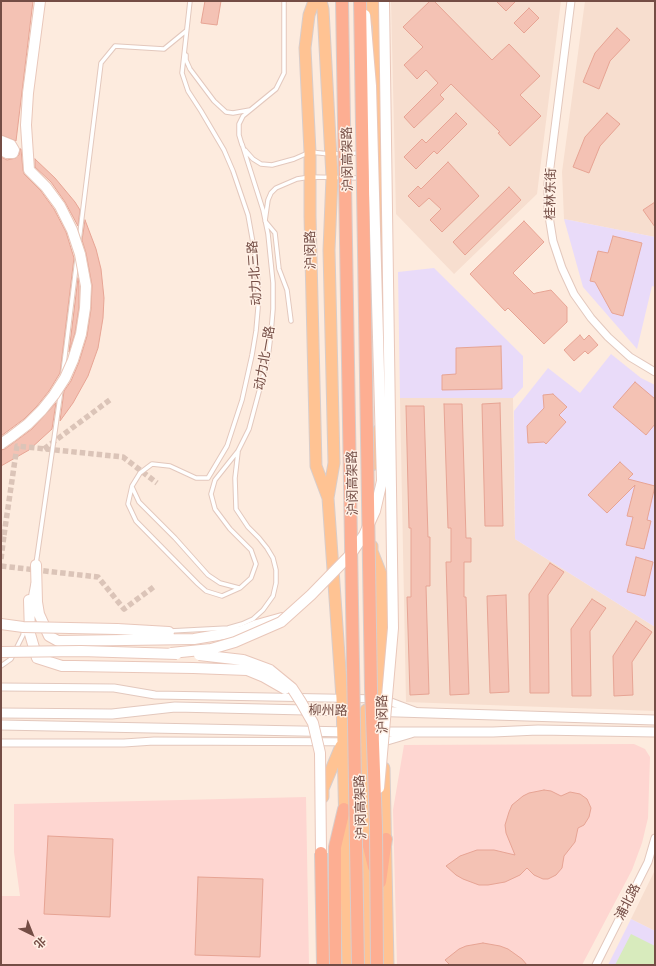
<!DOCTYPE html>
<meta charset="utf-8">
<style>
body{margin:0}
#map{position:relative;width:656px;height:966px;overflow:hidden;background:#fdebde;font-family:"Noto Sans","Noto Sans SC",sans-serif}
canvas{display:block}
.frame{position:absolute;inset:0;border:2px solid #744d45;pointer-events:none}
.north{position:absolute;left:12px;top:914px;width:40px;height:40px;-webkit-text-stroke:3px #fff0e5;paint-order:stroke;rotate:137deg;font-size:11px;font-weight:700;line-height:16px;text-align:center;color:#744d45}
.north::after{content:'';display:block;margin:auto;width:14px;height:18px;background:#744d45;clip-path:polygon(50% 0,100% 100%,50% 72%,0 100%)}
</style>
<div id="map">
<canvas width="656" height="966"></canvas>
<div class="frame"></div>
<div class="north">北</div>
</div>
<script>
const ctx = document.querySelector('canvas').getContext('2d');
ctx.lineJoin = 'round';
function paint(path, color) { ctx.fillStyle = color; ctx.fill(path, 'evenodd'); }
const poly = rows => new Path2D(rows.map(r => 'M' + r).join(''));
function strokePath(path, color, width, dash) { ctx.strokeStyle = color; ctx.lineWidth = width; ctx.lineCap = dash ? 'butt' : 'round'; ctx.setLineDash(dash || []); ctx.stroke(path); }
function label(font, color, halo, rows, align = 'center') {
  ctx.font = font + ' "Noto Sans","Noto Sans SC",sans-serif'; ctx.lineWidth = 3; ctx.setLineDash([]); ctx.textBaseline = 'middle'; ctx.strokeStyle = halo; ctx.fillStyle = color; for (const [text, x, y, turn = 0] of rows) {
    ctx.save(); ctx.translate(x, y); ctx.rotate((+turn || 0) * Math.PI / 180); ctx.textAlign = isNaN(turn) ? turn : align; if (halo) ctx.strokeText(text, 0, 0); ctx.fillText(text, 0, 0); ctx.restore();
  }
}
paint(poly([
 [391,1,561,1,537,194,454,274,396,214],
 [585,1,655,1,655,237,564,219,562,172],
 [400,398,513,398,515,539,655,627,655,711,406,702],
 [655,870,655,931,631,919]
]), '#f7decf');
paint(poly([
 [634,744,645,749,650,757,648,818,642,843,632,870,582,965,397,965,393,810,404,745],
 [306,797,309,965,1,965,1,896,20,896,14,852,14,804]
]), '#fed6d1');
paint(poly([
 [564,219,655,237,655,287,652,286,637,349,583,287],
 [434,268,523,356,523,387,513,398,400,398,398,272],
 [611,354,641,378,655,385,655,627,515,539,514,411,548,368,580,393],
 [631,919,655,931,655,965,608,965]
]), '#e9dbf9');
paint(poly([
 [631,934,655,946,655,965,615,965]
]), '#d8ebbd');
const building = poly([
 [1,1,33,1,16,141,1,135,1,1],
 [205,1,221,1,217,25,201,23,205,1],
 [430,1,434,1,492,60,509,44,540,76,520,95,541,116,510,146,498,133,500,132,451,84,440,95,444,99,414,128,404,117,438,83,426,70,417,79,404,65,423,47,403,27,430,1],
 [496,1,516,1,506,11,496,1],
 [529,8,539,18,524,33,514,23,529,8],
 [617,28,630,40,610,61,599,89,583,82,595,53,617,28],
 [456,113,467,124,437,154,434,151,416,169,404,157,422,139,426,143,456,113],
 [607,113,620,124,600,146,589,173,573,167,585,137,607,113],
 [20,149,21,149,23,170,24,174,41,191,54,209,66,232,74,258,60,373,49,391,37,406,24,419,1,436,1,157,7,160,16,158,19,155,20,149],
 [35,159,55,178,75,202,80,210,78,226,65,202,51,182,35,167,35,159],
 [448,162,479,196,442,232,430,220,441,209,429,198,419,207,408,196,418,186,421,189,448,162],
 [509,187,521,200,465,255,453,242,509,187],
 [655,202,655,227,643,210,655,202],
 [85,220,96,249,101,269,104,298,103,318,98,348,88,376,73,403,60,421,64,391,71,381,79,362,87,336,91,309,92,285,86,253,82,240,85,220],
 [524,221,544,242,513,273,534,294,536,293,551,290,567,307,567,322,544,344,508,308,505,311,470,274,524,221],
 [613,236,642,243,623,316,612,313,595,282,590,281,598,251,608,253,613,236],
 [78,278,79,286,79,307,75,333,69,352,78,278],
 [580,335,584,340,589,335,598,345,588,354,585,351,574,361,564,350,580,335],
 [501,346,502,389,442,390,442,375,456,374,456,348,501,346],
 [635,382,655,399,655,424,646,435,613,407,635,382],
 [553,394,567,407,559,415,566,422,546,444,544,442,528,443,527,426,544,408,543,395,553,394],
 [56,403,52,429,29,450,1,466,1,450,5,449,32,429,56,403],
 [500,403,503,526,485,526,482,404,500,403],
 [444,404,462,404,466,538,471,538,471,562,464,562,464,597,466,597,469,694,450,695,446,562,451,562,451,528,448,528,444,404],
 [406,406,424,406,428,537,430,537,430,586,426,586,429,694,410,695,407,597,411,597,411,528,409,528,406,406],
 [620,462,633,474,628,479,655,486,647,520,651,521,644,549,626,545,633,517,627,516,635,485,607,513,588,495,620,462],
 [636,557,653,562,645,596,627,592,636,557],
 [550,563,564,572,548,595,549,693,530,693,529,594,550,563],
 [506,595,509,692,490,693,487,596,506,595],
 [592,599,606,608,590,631,591,696,572,696,571,629,592,599],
 [636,621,652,632,632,662,633,695,614,696,613,656,636,621],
 [544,790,551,791,561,796,570,792,580,794,587,799,591,808,589,817,584,825,578,828,575,842,564,856,562,868,556,875,548,879,543,879,534,875,527,868,520,875,505,882,488,885,479,885,463,879,456,875,446,866,460,856,477,850,494,850,515,855,506,833,505,825,509,812,512,805,523,796,529,793,544,790],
 [48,836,113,839,110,917,44,914,48,836],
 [198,877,263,879,260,957,195,955,198,877],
 [483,943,500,946,508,949,522,959,527,965,450,965,445,960,459,949,466,946,483,943]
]);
paint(building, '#f4c2b4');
strokePath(building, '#e7a494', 1);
strokePath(poly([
 [44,449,111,399],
 [4,535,17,446,123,457,157,483],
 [1,559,4,535,2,535],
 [1,566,98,577,124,609,155,586]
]), '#dbc4b8', 5.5, [5.5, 3]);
const service = poly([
 [190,1,182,73,188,91,201,111,224,150,233,171,248,215,256,260,258,284,258,308,256,331,252,355,242,400,227,446,208,478,196,478,170,466,152,464,140,473,132,486,128,504,136,521,198,584,206,591,222,596,240,588,251,578,256,564,251,550,230,529,215,509,211,494,215,480,238,451,249,429,268,358,271,333,273,309,273,283,268,234,263,210,242,144],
 [186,55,186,60,190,69,214,101,226,112,233,113,250,110],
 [242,145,239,135,239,124,243,116,276,89,284,73,284,1],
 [245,150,253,159,261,164,272,165,294,159,310,152,330,154,360,153],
 [79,241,101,63,115,46,164,49,186,31],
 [291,321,287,290,279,269,275,233,265,221,268,200,271,193,276,188,297,179,310,177,361,178],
 [63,372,77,259],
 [132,487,139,502,175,538,208,575,220,583,239,588],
 [36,564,61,390],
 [30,600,33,584],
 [170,631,228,628,242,624,253,619,263,610,273,596,276,583,276,570,273,558,267,548,259,538,248,527,236,509,235,478,238,452],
 [1,666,11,659,23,635,24,627]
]);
const minor = poly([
 [571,1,548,183,548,210,553,241,562,268,574,294,591,318,608,337,630,357,655,372],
 [1,687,114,688,155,695,383,699,415,711],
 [1,743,124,743,154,741,384,742,411,734],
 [596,965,648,862,655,838]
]);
const tertiary = poly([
 [366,711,655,720],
 [1,713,112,714,175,707,349,711],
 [1,725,350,732],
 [376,732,493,732,538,730,655,732]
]);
const secondary = poly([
 [1,141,11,145,14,150,13,153,7,153,1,150],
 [36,565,37,602,39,614,49,636,58,641,194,639,242,631,257,625,282,618],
 [29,600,30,634,37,658,62,666,74,666],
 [117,629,169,632]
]);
const primary = poly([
 [314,1,309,15,305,48,310,152,310,216,316,466,328,498],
 [321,1,323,9,332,177,329,250,334,463,328,498,342,698,348,965],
 [367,1,367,24],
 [378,1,381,283],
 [369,190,369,224],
 [372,465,379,430],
 [372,546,372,551,381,574,383,701],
 [366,710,370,965],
 [384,768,388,965],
 [323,797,323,789,341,746]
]);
const trunk = poly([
 [368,842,374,867],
 [380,882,386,839],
 [335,965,335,847,344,809]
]);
strokePath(service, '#e3c8bd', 5.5);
strokePath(minor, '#e3c8bd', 9);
strokePath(tertiary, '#e3c8bd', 11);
strokePath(secondary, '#e9c7ba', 12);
strokePath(primary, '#d8cdcb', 13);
strokePath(trunk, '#d8cdcb', 14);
strokePath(service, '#fff', 3.5);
strokePath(minor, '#fff', 7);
strokePath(tertiary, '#fff', 9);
strokePath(secondary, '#fff', 10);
strokePath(primary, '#ffc393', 11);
strokePath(trunk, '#fdae92', 12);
const secondaryBridge = poly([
 [1,444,11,437,28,424,42,410,54,395,65,378,73,360,81,334,85,308,86,286,80,254,72,230,60,206,46,187,29,170,26,125,28,93,40,1],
 [1,624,23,627,117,629],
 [1,652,81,651,177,654],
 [171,653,211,649,235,642,281,622,311,595,351,554,364,535,375,511,382,481,371,86,365,15],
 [199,655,243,660,270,670,292,688,301,702,313,723,320,753,321,853],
 [74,666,193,668,247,670,264,677,285,689],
 [379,788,393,628,384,1]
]);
const trunkBridge = poly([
 [342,1,358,965],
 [360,1,371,689,376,826,377,965],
 [321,853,323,965]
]);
strokePath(secondaryBridge, '#e9c7ba', 12, []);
strokePath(trunkBridge, '#d8cdcb', 14, []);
strokePath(secondaryBridge, '#fff', 10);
strokePath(trunkBridge, '#fdae92', 12);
label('13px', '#744d45', '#fff0e5', [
 ["沪闵高架路",348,159,-91],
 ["桂林东街",551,194,-89],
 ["沪闵路",311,250,-91],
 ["动力北三路",255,273,-94],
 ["动力北一路",265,358,-80],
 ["沪闵高架路",353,483,-91],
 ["柳州路",328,711,1],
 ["沪闵路",383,714,-91],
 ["沪闵高架路",361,807,-92],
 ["浦北路",628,902,-63]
]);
</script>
